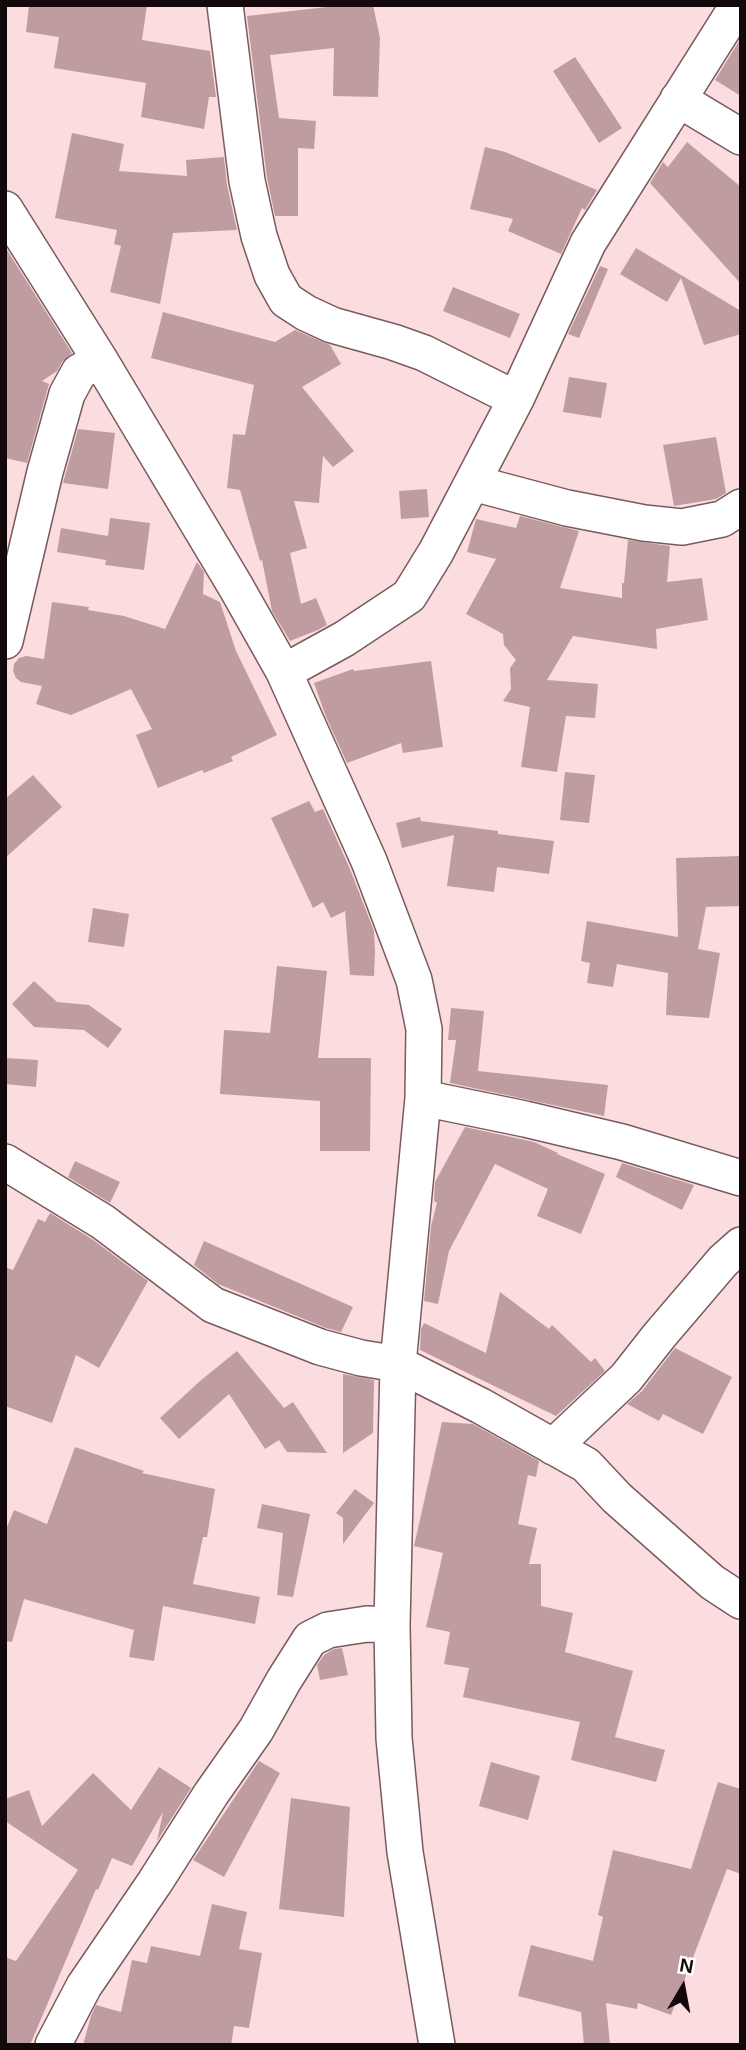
<!DOCTYPE html>
<style>
body{margin:0}
#map{position:relative;width:746px;height:2050px;overflow:hidden;background:#fbdde0;font-family:Arial,sans-serif}
canvas{display:block}
.frame{position:absolute;inset:0;border:7px solid #13080a;pointer-events:none}
.north{position:absolute;left:648px;top:1952px;width:70px;height:70px;-webkit-text-stroke:5px #fff;paint-order:stroke;rotate:10deg;font-size:19px;font-weight:700;line-height:28px;text-align:center;color:#13080a}
.north::after{content:'';display:block;margin:auto;width:24px;height:32px;background:#13080a;clip-path:polygon(50% 0,100% 100%,50% 72%,0 100%)}
</style>
<div id="map">
<canvas width="746" height="2050"></canvas>
<div class="frame"></div>
<div class="north">N</div>
</div>
<script>
const ctx = document.querySelector('canvas').getContext('2d');
ctx.lineJoin = 'round';
function paint(path, color) { ctx.fillStyle = color; ctx.fill(path, 'evenodd'); }
const poly = rows => new Path2D(rows.map(r => 'M' + r).join(''));
function strokePath(path, color, width, dash) { ctx.strokeStyle = color; ctx.lineWidth = width; ctx.lineCap = dash ? 'butt' : 'round'; ctx.setLineDash(dash || []); ctx.stroke(path); }
paint(poly([
 [29,5,147,5,142,40,210,51,216,97,209,97,204,129,141,117,146,83,54,68,59,37,26,32],
 [345,5,373,5,380,38,378,97,333,96,334,48,270,55,279,118,316,121,314,149,298,148,298,216,275,216,267,178,247,16],
 [741,38,741,96,715,80],
 [575,57,622,128,599,143,553,71],
 [72,133,124,144,119,171,187,176,186,160,224,157,227,185,237,230,173,233,160,304,110,292,121,246,114,244,117,230,55,218],
 [687,142,741,187,741,284,650,183,663,162,668,167],
 [485,147,505,152,597,190,585,210,582,208,561,254,508,231,513,219,470,209],
 [5,247,72,353,62,362,57,371,42,381,49,384,27,463,5,458],
 [636,248,741,311,741,334,704,345,681,278,667,302,620,274],
 [600,266,608,269,579,338,568,334],
 [453,287,520,314,510,338,443,311],
 [163,312,275,342,295,330,330,345,341,364,302,387,354,451,333,467,323,456,319,503,294,501,307,548,290,553,301,604,316,598,327,625,318,630,290,641,272,611,262,560,260,561,240,490,227,488,233,434,245,435,254,385,151,358],
 [569,377,607,383,601,418,563,412],
 [78,429,115,433,108,489,63,483],
 [716,437,726,493,716,499,674,506,663,445],
 [427,489,429,517,401,519,399,491],
 [520,516,579,531,560,588,622,598,622,583,624,583,628,540,670,546,667,582,702,578,708,620,656,629,657,649,573,636,547,680,598,684,595,718,566,716,557,772,521,767,530,707,503,701,511,689,510,668,516,660,504,645,503,634,466,614,496,559,467,552,476,519,516,528],
 [110,518,150,523,144,570,105,565,106,560,57,552,61,528,108,536],
 [197,562,204,572,203,594,220,602,236,651,277,735,231,757,233,761,204,773,202,770,158,788,136,735,152,729,131,689,71,715,36,704,42,686,21,682,16,678,13,671,14,664,19,658,26,656,44,659,52,602,89,607,88,610,124,616,165,629],
 [431,661,443,747,403,753,401,743,347,763,326,717,314,683,353,669,354,671],
 [565,772,595,775,589,823,560,820],
 [33,775,62,807,5,858,5,799],
 [309,801,315,812,323,809,350,869,374,931,375,953,374,976,350,975,345,911,331,918,323,902,313,908,271,818],
 [420,817,421,821,498,831,498,834,554,841,549,874,497,867,494,892,447,886,454,835,402,848,396,823],
 [741,856,741,906,706,907,698,949,720,953,709,1018,666,1015,668,973,617,964,613,987,587,983,590,963,581,961,587,921,678,937,676,858],
 [93,908,129,914,124,947,88,942],
 [277,966,327,971,318,1058,371,1058,370,1151,320,1151,320,1101,220,1094,224,1030,270,1033],
 [34,981,57,1002,89,1005,122,1029,108,1048,84,1030,34,1027,12,1004],
 [451,1008,484,1011,478,1071,608,1085,604,1116,450,1083,456,1040,448,1040],
 [5,1058,38,1060,36,1087,5,1084],
 [465,1127,534,1142,558,1153,557,1154,605,1174,581,1234,537,1216,548,1189,495,1164,449,1251,438,1304,424,1301,431,1226,437,1203,434,1201,435,1182],
 [75,1161,120,1182,110,1203,68,1177],
 [622,1163,694,1185,682,1210,616,1177],
 [50,1213,92,1239,148,1281,99,1368,76,1355,52,1423,5,1406,5,1267,13,1270,38,1219,45,1222],
 [204,1241,353,1307,341,1332,326,1328,218,1284,194,1265],
 [500,1292,549,1329,552,1325,591,1362,595,1358,605,1371,556,1416,420,1350,421,1329,424,1323,486,1353],
 [675,1348,732,1377,703,1434,663,1414,659,1421,627,1404,642,1391],
 [237,1351,284,1408,293,1402,327,1453,287,1452,279,1440,265,1449,229,1394,179,1439,160,1418,200,1381],
 [343,1374,374,1380,373,1433,343,1453],
 [442,1422,473,1424,539,1461,536,1477,528,1475,518,1524,537,1528,529,1564,541,1564,541,1606,573,1613,565,1652,633,1671,615,1737,665,1750,656,1782,571,1760,580,1722,463,1697,469,1668,444,1664,450,1632,426,1627,443,1553,414,1546],
 [75,1447,144,1471,142,1473,215,1489,207,1537,203,1537,193,1584,260,1597,255,1624,163,1606,154,1661,129,1657,134,1630,24,1599,12,1642,5,1641,5,1532,14,1510,47,1524],
 [355,1489,374,1503,343,1544,343,1518,336,1513],
 [262,1504,310,1514,293,1597,277,1595,283,1533,257,1528],
 [342,1648,348,1675,320,1680,317,1665,324,1655,334,1649],
 [259,1761,280,1773,224,1877,193,1860],
 [491,1762,540,1776,528,1820,479,1806],
 [159,1767,191,1788,157,1841,163,1812,132,1866,112,1858,98,1890,96,1889,30,2045,5,2045,5,1957,16,1961,78,1870,5,1821,5,1799,29,1790,42,1826,93,1773,131,1810],
 [718,1782,741,1789,741,1874,727,1869,671,2015,638,2003,637,2009,606,2003,610,2045,584,2045,581,2012,518,1996,531,1945,593,1961,603,1917,598,1915,613,1850,691,1869],
 [291,1798,350,1807,344,1917,279,1909],
 [212,1904,247,1912,239,1949,262,1953,249,2028,234,2026,231,2045,83,2045,91,2016,96,2005,121,2012,132,1960,147,1963,151,1946,200,1956]
]), '#bf9ca0');
const minor = poly([
 [225,5,247,181,259,236,272,275,286,300,306,313,332,325,393,342,424,353,516,399],
 [678,99,741,137],
 [5,209,100,360,236,587,284,672,369,861,414,980,424,1029,423,1098,398,1364,392,1625,394,1738,405,1852,437,2045],
 [473,483,567,508,644,523,682,527,722,519,741,507],
 [5,641,45,472,67,394,79,372,100,360],
 [284,672,344,639,409,596,436,552,516,399,588,243,738,5],
 [423,1098,525,1119,622,1142,741,1178],
 [5,1162,103,1222,213,1305,320,1347,361,1358,398,1364,481,1406,586,1465,617,1498,712,1582,741,1601],
 [553,1447,626,1378,659,1336,723,1261,741,1245],
 [53,2045,84,1986,155,1882,211,1794,256,1730,284,1680,310,1639,328,1630,367,1624,392,1625]
]);
strokePath(minor, '#795a5d', 38);
strokePath(minor, '#fff', 35);
</script>
